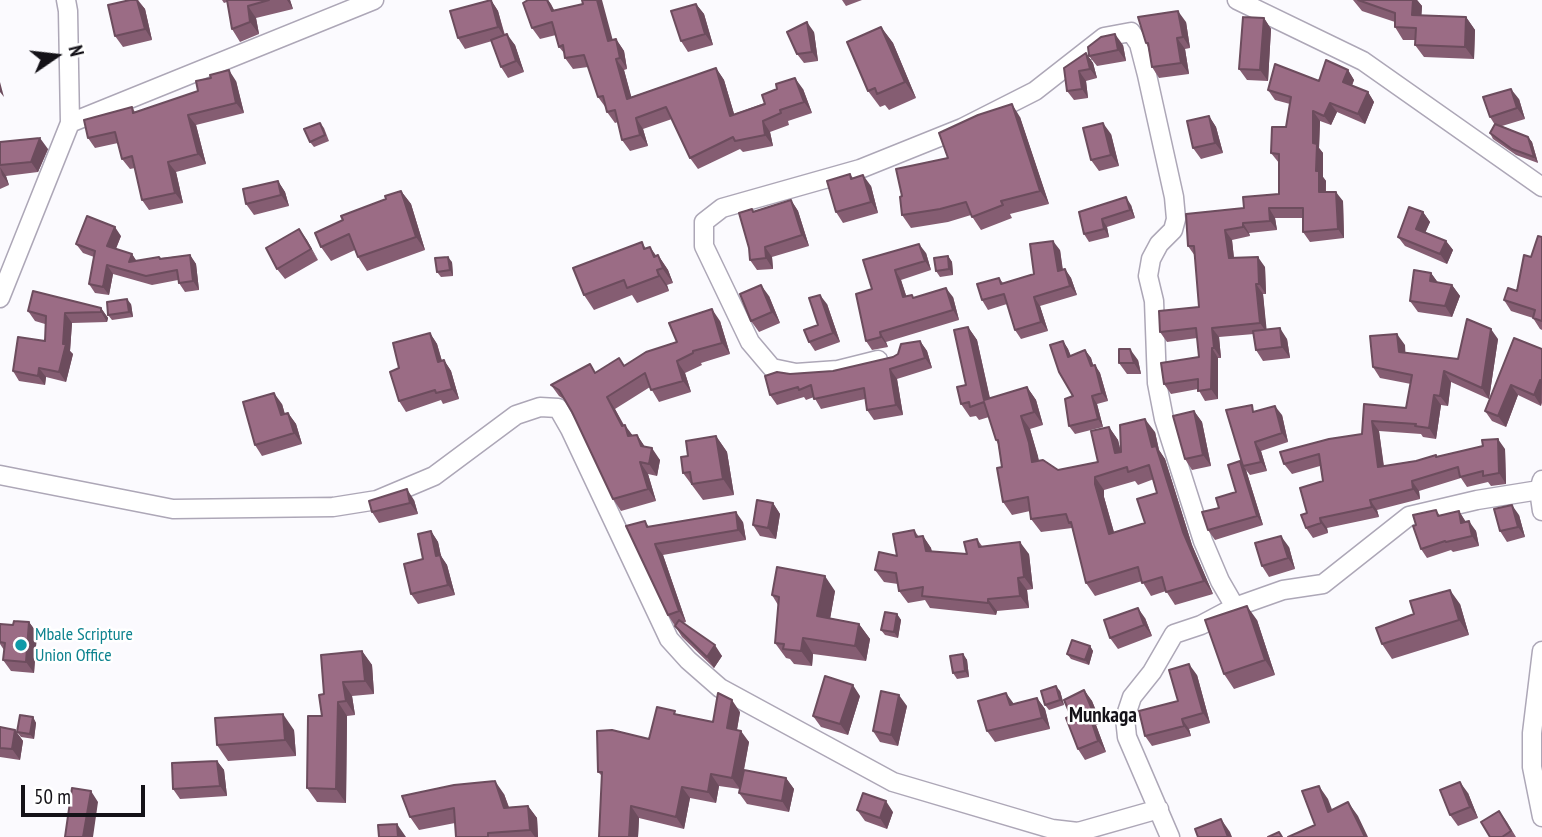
<!DOCTYPE html>
<style>
body{margin:0}
#map{position:relative;width:1542px;height:837px;overflow:hidden;background:#fbfafe;font-family:"PT Sans Narrow",sans-serif}
canvas{display:block}
.north{position:absolute;left:21px;top:21px;width:70px;height:70px;-webkit-text-stroke:5px #fff;paint-order:stroke;rotate:76deg;font-size:19px;font-weight:700;line-height:28px;text-align:center;color:#141218}
.north::after{content:'';display:block;margin:auto;width:24px;height:32px;background:#141218;clip-path:polygon(50% 0,100% 100%,50% 72%,0 100%)}
.scale{position:absolute;left:21px;top:785px;width:124px;height:32px;box-sizing:border-box;border:4px solid #141218;border-top:0;padding-left:9px;font-size:21px;line-height:24px;white-space:nowrap;color:#141218;-webkit-text-stroke:5px #fff;paint-order:stroke}
</style>
<div id="map">
<canvas width="1542" height="837"></canvas>
<div class="north">N</div>
<div class="scale">50 m</div>
</div>
<script>
const ctx = document.querySelector('canvas').getContext('2d');
ctx.lineJoin = 'round';
const poly = rows => new Path2D(rows.map(r => 'M' + r).join(''));
function strokePath(path, color, width, dash) { ctx.strokeStyle = color; ctx.lineWidth = width; ctx.lineCap = dash ? 'butt' : 'round'; ctx.setLineDash(dash || []); ctx.stroke(path); }
function paint(path, color) { ctx.fillStyle = color; ctx.fill(path, 'evenodd'); }
function label(font, color, halo, rows, align = 'center') {
  ctx.font = font + ' "PT Sans Narrow",sans-serif'; ctx.lineWidth = 5; ctx.setLineDash([]); ctx.textBaseline = 'middle'; ctx.strokeStyle = halo; ctx.fillStyle = color; for (const [text, x, y, turn = 0] of rows) {
    ctx.save(); ctx.translate(x, y); ctx.rotate((+turn || 0) * Math.PI / 180); ctx.textAlign = isNaN(turn) ? turn : align; if (halo) ctx.strokeText(text, 0, 0); ctx.fillText(text, 0, 0); ctx.restore();
  }
}
const minor = poly([
 [66,0,68,11,70,123],
 [1237,0,1363,61,1542,187],
 [0,298,70,123,374,0],
 [878,360,838,370,796,373,772,368,750,342,704,246,704,222,722,208,860,169,962,128,1035,91,1104,37,1131,32,1139,44,1147,75,1174,197,1176,219,1173,230,1159,244,1151,259,1148,276,1154,301,1157,383,1164,419,1203,541,1220,581,1235,607],
 [0,475,173,509,333,507,377,500,434,476,516,415,540,407,558,408,570,429,669,639,688,660,720,688,893,782,1052,829,1078,832,1159,809],
 [1542,480,1539,490,1542,511],
 [1542,651,1532,733,1532,767,1542,817],
 [1170,837,1127,737,1125,718,1132,697,1152,672,1174,634,1201,625,1235,607,1283,590,1323,584,1409,516,1477,500,1539,490]
]);
strokePath(minor, '#ada7b7', 21);
strokePath(minor, '#fff', 18);
paint(poly([
 [130,0,138,0,145,9,152,40,123,47,115,36],
 [222,0,290,0,293,9,256,18,259,34,240,42,232,29,227,2,224,3],
 [491,0,498,11,505,35,515,45,524,72,508,78,501,67,492,41,465,49,458,38],
 [528,0,548,0,554,10,583,4,613,40,616,39,624,51,627,69,624,70,631,97,716,68,724,80,734,114,803,89,812,113,788,121,789,125,770,132,773,146,743,152,740,149,698,169,690,158,672,119,643,129,648,146,630,151,622,140,618,122,615,123,607,112,606,108,598,97,588,67,573,69,565,58,564,53,559,47,556,35,540,39,532,28],
 [842,0,862,0,846,6],
 [1353,0,1417,0,1422,6,1421,15,1466,17,1475,30,1474,59,1424,57,1415,45,1415,40,1403,40,1395,27,1395,22,1362,11],
 [696,4,704,14,713,45,688,52,681,41],
 [1264,18,1271,29,1268,81,1247,80,1239,69],
 [1186,22,1190,48,1185,49,1189,74,1159,78,1152,67,1148,47,1146,43],
 [881,27,893,43,916,98,889,110,885,105,880,107,868,91],
 [814,32,818,61,804,63,797,54],
 [1123,45,1126,61,1097,66,1089,56],
 [1086,53,1093,63,1097,78,1086,81,1088,98,1074,100,1067,91],
 [1348,70,1354,80,1352,86,1368,92,1374,102,1365,124,1337,112,1331,125,1320,121,1319,148,1323,153,1323,177,1326,181,1326,192,1343,201,1344,238,1310,242,1303,232,1303,218,1275,218,1277,230,1249,233,1250,236,1232,240,1234,258,1265,267,1266,294,1263,294,1266,329,1287,339,1290,358,1263,361,1256,350,1254,334,1219,337,1221,358,1218,358,1218,399,1205,401,1198,389,1171,394,1164,384,1199,357,1197,338,1167,342,1160,332,1199,307,1195,256,1188,246,1244,208,1279,194,1279,163,1271,153,1286,127,1290,104,1275,100,1268,90,1319,81],
 [236,81,244,113,196,125,206,164,176,172,183,203,149,210,142,200,135,168,130,169,122,159,118,143,95,148,88,138,132,107,135,112],
 [1519,99,1525,119,1502,126,1528,137,1532,142,1538,163,1516,155,1493,139,1490,133,1495,125,1490,117],
 [1209,116,1216,127,1223,153,1201,159,1193,148],
 [1020,117,1049,204,1010,214,1012,218,981,230,971,215,948,222,911,228,902,215,902,196,948,158],
 [320,123,324,128,329,141,314,147,310,142],
 [1111,134,1119,166,1099,171,1091,160],
 [0,142,48,149,38,172,6,176,9,185,0,189],
 [850,174,853,178,871,186,878,213,843,223,836,212],
 [278,181,285,192,289,206,254,215,246,204],
 [401,191,411,204,425,250,367,271,358,257,355,250,331,261,321,247,343,220],
 [791,200,798,211,809,246,772,257,773,269,757,270,750,260,754,211],
 [1131,205,1135,218,1107,227,1109,237,1089,242,1084,234,1079,212],
 [1423,212,1430,222,1425,232,1446,241,1453,250,1447,264,1405,246,1398,237],
 [299,229,318,260,285,279,277,269],
 [121,236,116,249,132,254,136,261,159,257,161,258,190,255,196,264,199,290,185,292,179,283,178,280,152,285,113,274,109,295,95,293,89,284,94,257,83,253,76,244],
 [1542,237,1542,330,1540,329,1533,318,1511,311,1504,300,1517,291,1531,257],
 [642,242,646,249,656,256,658,255,668,270,673,283,667,285,669,291,637,303,632,295,594,310,584,295],
 [1060,250,1063,270,1065,269,1071,278,1077,295,1040,306,1048,331,1021,339,1015,330,1007,304,988,310,982,300,999,278,1003,283,1034,274],
 [926,253,931,270,901,280,906,296,912,295,914,298,953,297,959,320,886,342,888,347,872,350,866,341,872,289,863,260],
 [948,256,952,262,953,275,940,277,936,271],
 [452,262,453,276,441,277,437,272],
 [1431,273,1438,283,1452,285,1460,296,1452,317,1418,312,1410,301],
 [769,296,780,323,759,332,751,321],
 [131,304,133,317,112,320,108,315],
 [827,304,840,342,815,351,809,342],
 [101,308,108,318,107,322,72,323,70,351,73,354,66,382,46,377,45,385,19,381,13,371,45,341,45,324,35,321,28,311],
 [720,321,730,354,701,363,702,365,685,373,691,392,659,402,650,387,615,409,624,425,633,436,637,435,645,447,660,460,657,476,648,474,656,501,621,511,613,499,572,412,565,400,559,396,551,385,624,365,677,342],
 [968,327,977,340,990,398,1027,387,1036,400,1043,425,1030,429,1039,461,1058,470,1098,462,1109,427,1118,440,1121,452,1155,432,1159,450,1165,459,1192,545,1213,594,1175,605,1166,591,1151,596,1142,581,1095,596,1086,583,1072,528,1041,532,1031,519,1030,511,1012,515,1003,502,1002,467,998,444,996,440,989,417,979,420,976,416,970,417,961,404,966,385],
 [1154,479,1157,493,1145,523,1114,532,1104,497,1104,490,1135,481,1138,485],
 [430,333,437,344,442,361,444,360,451,371,459,399,443,404,441,400,406,412,399,401,399,368],
 [1498,339,1489,399,1451,382,1448,406,1441,405,1436,439,1423,437,1421,434,1379,431,1384,466,1437,457,1505,449,1506,484,1491,486,1488,482,1467,487,1461,478,1419,491,1420,499,1377,510,1379,517,1327,528,1328,533,1313,538,1306,528,1307,513,1323,481,1320,466,1292,474,1284,464,1362,434,1364,404,1406,408,1411,384,1380,378,1373,367,1405,345,1405,353,1458,359],
 [920,341,927,351,932,368,897,379,903,415,874,420,867,410,865,399,821,409,814,397,806,400,804,397,777,405,770,395,790,374,833,371,893,357],
 [1063,341,1068,349,1071,356,1085,350,1091,358,1093,365,1095,365,1100,373,1108,401,1097,404,1103,427,1075,434,1069,426,1073,396],
 [1542,349,1542,403,1541,406,1518,395,1506,427,1492,421,1485,411],
 [1138,360,1141,374,1127,374,1119,363],
 [282,404,285,414,288,413,296,424,302,444,262,456,255,445],
 [1194,411,1202,422,1211,466,1192,470,1185,459],
 [1256,411,1282,415,1288,442,1261,451,1267,471,1250,475,1246,470,1263,525,1215,540,1208,530,1219,508,1236,492,1240,461,1243,466],
 [716,436,727,452,734,495,703,500,683,473],
 [414,500,418,514,379,523,372,512],
 [773,503,780,514,776,539,760,536,753,525],
 [1436,510,1440,516,1459,511,1466,522,1476,531,1479,546,1453,552,1451,550,1427,558,1421,549,1416,525],
 [1519,515,1525,537,1507,542,1500,531],
 [645,521,649,527,743,522,746,540,663,555,686,622,683,623,722,656,714,668,682,637,668,615],
 [914,530,919,537,923,536,931,548,932,552,967,554,977,539,982,546,1029,554,1033,589,1027,590,1029,608,997,611,996,615,930,608,925,600,908,603,899,591,898,584,884,582,875,570,897,556],
 [431,531,438,542,441,556,447,565,455,595,418,604,411,594,423,559],
 [1289,547,1295,569,1269,577,1262,566],
 [835,591,830,618,859,624,870,639,866,661,813,654,812,666,794,664,790,659,786,658,775,643,778,605,772,595],
 [1460,604,1469,635,1392,659,1382,644],
 [897,614,901,620,898,638,885,635,881,630],
 [1145,618,1152,636,1118,649,1110,638],
 [1257,620,1275,675,1234,689,1224,674],
 [29,622,37,633,34,673,11,671,3,660,4,650,0,644,0,624,13,625],
 [1090,646,1093,651,1089,665,1071,659,1067,654],
 [362,651,372,665,374,694,352,696,355,715,347,716,346,803,317,802,307,788,322,716,324,694],
 [963,654,967,660,969,677,957,679,953,673],
 [1197,675,1210,723,1189,729,1191,736,1152,746,1145,736,1178,701],
 [1084,690,1092,701,1101,723,1096,725,1106,752,1085,760,1078,749,1071,716],
 [1060,691,1064,705,1049,710,1045,705],
 [860,696,848,735,821,727,813,716],
 [1037,698,1045,709,1050,729,995,742,987,731,1014,704],
 [907,706,898,746,880,742,873,731],
 [740,712,737,730,749,742,744,770,786,778,794,789,789,812,747,804,739,793,740,789,719,786,716,803,690,798,684,829,639,818,638,837,599,837,602,776,598,772,649,739,677,714,713,722],
 [33,717,36,723,34,739,21,737,17,732],
 [0,727,15,730,23,741,20,760,0,757],
 [294,730,296,756,228,761,217,745],
 [217,761,224,770,227,796,180,799,173,789],
 [1468,793,1478,818,1458,826,1450,815],
 [504,794,509,807,528,806,537,818,538,837,456,837,455,823,419,830,410,817],
 [857,810,893,812,887,829,865,821],
 [1499,811,1507,822,1516,837,1490,837]
]), '#855d72');
paint(poly([
 [137,0,145,9,152,40,145,29],
 [287,0,290,0,293,9],
 [491,0,498,11,505,38,498,27],
 [547,0,548,0,551,4,560,22,552,11],
 [597,0,602,0,616,52,608,41],
 [1413,0,1417,0,1422,6,1421,27,1412,15],
 [696,4,704,14,713,45,705,34],
 [248,6,256,18,259,34,250,22],
 [1178,11,1186,22,1190,48,1183,37],
 [1466,17,1475,30,1474,59,1465,47],
 [1264,18,1271,29,1268,81,1260,70],
 [807,22,814,32,818,61,812,52],
 [881,27,893,43,916,98,905,82],
 [507,34,515,45,524,72,516,61],
 [1115,34,1123,45,1126,61,1118,50],
 [1177,38,1185,49,1189,74,1181,63],
 [616,39,624,51,627,69,620,58],
 [1086,53,1093,63,1097,78,1090,69],
 [616,59,624,70,635,110,627,99],
 [716,68,724,80,738,127,730,116],
 [229,70,236,81,244,113,236,103],
 [1348,70,1354,80,1349,91,1343,82],
 [1079,71,1086,81,1088,98,1082,89],
 [795,78,803,89,812,113,804,102],
 [0,82,4,97,0,92],
 [1511,89,1519,99,1525,119,1517,108],
 [1368,92,1374,102,1365,124,1358,114],
 [1330,103,1337,112,1331,125,1324,116],
 [1012,104,1020,117,1049,204,1040,191],
 [1313,111,1320,121,1319,148,1323,153,1323,177,1326,181,1325,202,1319,192,1316,171,1313,143],
 [188,115,196,125,206,164,198,154],
 [1209,116,1216,127,1223,153,1215,143],
 [636,118,643,129,648,146,640,135],
 [763,121,770,132,773,146,765,135],
 [1103,123,1111,134,1119,166,1111,155],
 [1528,137,1532,142,1538,163,1534,157],
 [40,138,48,149,38,172,31,162],
 [168,162,176,172,183,203,175,193],
 [0,167,6,176,9,185,2,175],
 [863,175,871,186,878,213,871,202],
 [278,181,285,192,289,206,281,195],
 [401,191,411,204,425,250,416,237],
 [1336,192,1343,201,1344,238,1338,229],
 [1126,197,1131,205,1135,218,1130,210],
 [791,200,798,211,809,246,802,235],
 [1269,208,1275,218,1277,230,1270,221],
 [1423,212,1430,222,1423,238,1416,229],
 [1102,219,1107,227,1109,237,1104,229],
 [1243,223,1249,233,1250,236,1243,227],
 [115,227,121,236,113,255,107,246],
 [299,229,307,240,318,260,311,249],
 [1225,230,1232,240,1235,268,1229,258],
 [1053,241,1060,250,1064,281,1058,271],
 [1446,241,1453,250,1447,264,1440,254],
 [919,244,926,253,931,270,925,261],
 [650,247,660,261,658,255,668,270,673,283,654,257],
 [765,247,772,257,773,269,766,258],
 [132,254,138,263,129,262],
 [190,255,196,264,199,290,193,281],
 [948,256,952,262,953,275,949,269],
 [448,257,452,262,453,276,450,270],
 [1258,257,1265,267,1266,294,1259,284],
 [107,265,113,274,109,295,103,287],
 [1065,269,1071,278,1077,295,1070,286],
 [657,270,667,285,669,291,659,276],
 [895,270,901,280,910,307,903,297],
 [1431,273,1439,284,1430,281],
 [1256,284,1263,294,1267,333,1260,323],
 [761,285,769,296,780,323,772,312],
 [1452,285,1460,296,1452,317,1445,306],
 [946,288,953,297,959,320,953,310],
 [820,295,827,304,840,342,833,333],
 [1034,297,1040,306,1048,331,1041,322],
 [127,299,131,304,133,317,129,312],
 [101,308,108,318,107,322,101,312],
 [712,309,720,321,730,354,722,343],
 [65,313,72,323,70,351,73,354,66,382,59,372],
 [968,327,977,340,993,413,984,400],
 [1212,328,1219,337,1221,358,1214,348],
 [1280,328,1287,339,1290,358,1282,347],
 [1491,329,1498,339,1489,399,1482,388],
 [880,332,886,342,888,347,881,337],
 [430,333,437,344,445,372,438,362],
 [1397,334,1405,345,1406,363,1399,352],
 [920,341,927,351,932,368,925,358],
 [1063,341,1068,349,1074,365,1068,357],
 [1212,348,1218,358,1218,399,1211,389],
 [1130,349,1138,360,1141,374,1134,363],
 [1085,350,1091,358,1096,374,1091,366],
 [444,360,451,371,459,399,452,389],
 [677,361,685,373,691,392,683,381],
 [1095,365,1100,373,1108,401,1102,393],
 [39,368,46,377,45,385,38,376],
 [890,369,897,379,903,415,896,405],
 [1444,371,1451,382,1448,406,1440,396],
 [1540,380,1542,382,1541,406,1534,395],
 [1511,385,1518,395,1506,427,1498,416],
 [1027,387,1036,400,1043,425,1034,412],
 [274,393,282,404,288,426,281,415],
 [1434,395,1441,405,1436,439,1429,428],
 [1092,396,1097,404,1103,427,1098,419],
 [607,397,615,409,626,430,625,425,633,436,636,448,622,426],
 [1275,406,1282,415,1288,442,1282,433],
 [1194,411,1202,422,1211,466,1203,455],
 [288,413,296,424,302,444,294,433],
 [1021,416,1030,429,1038,456,1041,475,1032,462],
 [1145,419,1155,432,1159,450,1165,459,1192,545,1213,594,1204,581,1183,532,1152,447],
 [1372,421,1379,431,1385,477,1378,467],
 [1109,427,1118,440,1124,466,1115,453],
 [637,435,645,447,641,446],
 [716,436,727,452,734,495,723,479],
 [1498,439,1505,449,1506,484,1499,473],
 [1255,442,1261,451,1267,471,1261,462],
 [652,448,660,460,657,476,649,464],
 [1240,461,1246,470,1263,525,1257,516],
 [640,462,648,474,656,501,648,489],
 [1095,477,1104,490,1104,497,1118,547,1109,534,1095,484],
 [1412,481,1419,491,1420,499,1413,489],
 [407,489,414,500,418,514,410,503],
 [1370,500,1377,510,1379,517,1372,507],
 [773,503,780,514,776,539,768,528],
 [1512,505,1519,515,1525,537,1518,527],
 [1459,511,1465,521,1468,533,1461,523],
 [736,512,743,522,746,540,738,530],
 [1320,518,1327,528,1328,533,1321,523],
 [1469,521,1476,531,1479,546,1472,536],
 [431,531,438,542,441,556,447,565,455,595,448,585,436,556],
 [923,536,931,548,934,563,926,551],
 [1281,536,1289,547,1295,569,1288,558],
 [1020,542,1029,554,1033,589,1024,577],
 [655,544,663,555,686,622,679,611],
 [825,576,835,591,828,631,817,616],
 [1018,578,1027,590,1029,608,1020,596],
 [1450,590,1460,604,1469,635,1459,620],
 [988,599,997,611,996,615,988,603],
 [1247,606,1257,620,1275,675,1265,660],
 [1138,608,1145,618,1152,636,1144,625],
 [897,614,901,620,898,638,894,632],
 [29,622,37,633,34,673,26,662],
 [859,624,870,639,866,661,855,646],
 [803,638,813,654,812,666,801,651],
 [715,645,722,656,714,668,707,657],
 [1090,646,1093,651,1089,665,1085,660],
 [362,651,372,665,374,694,365,681],
 [963,654,967,660,969,677,965,671],
 [1189,664,1197,675,1210,723,1203,713],
 [343,682,352,696,355,715,346,701],
 [853,685,860,696,848,735,840,724],
 [1056,686,1060,691,1064,705,1060,700],
 [1084,690,1092,701,1101,723,1093,712],
 [1006,693,1014,704,1010,705],
 [899,695,907,706,898,746,891,735],
 [1037,698,1045,709,1050,729,1042,718],
 [732,700,740,712,735,740,727,728],
 [338,702,347,716,346,803,336,789],
 [283,714,294,730,296,756,285,740],
 [1089,714,1096,725,1106,752,1098,741],
 [33,717,36,723,34,739,30,734],
 [1182,719,1189,729,1191,736,1184,726],
 [15,730,23,741,20,760,12,749],
 [741,731,749,742,740,789,732,778],
 [217,761,224,770,227,796,220,786],
 [711,774,719,786,716,803,708,792],
 [786,778,794,789,789,812,782,801],
 [495,781,504,794,513,820,504,808],
 [1460,782,1468,793,1478,818,1470,807],
 [1319,786,1328,799,1338,825,1328,812],
 [682,787,690,798,684,829,676,817],
 [91,791,98,802,93,837,83,837],
 [886,801,893,812,887,829,880,818],
 [1348,802,1358,816,1368,837,1365,837],
 [528,806,537,818,538,837,535,837,530,830],
 [631,806,639,818,638,837,629,837],
 [1221,819,1230,832,1232,837,1228,837],
 [397,824,406,837,398,837]
]), '#6c4c5d');
const building = poly([
 [130,0,137,0,145,29,115,36,108,5,130,0],
 [227,0,269,0,248,6,250,22,232,29,227,0],
 [491,0,498,27,458,38,450,11,491,0],
 [528,0,547,0,552,11,583,4,582,0,597,0,608,41,616,39,620,58,616,59,627,99,716,68,730,116,765,104,762,95,777,89,776,84,795,78,804,102,780,110,781,113,763,121,765,135,735,141,733,137,690,158,666,107,636,118,640,135,622,140,615,110,607,112,603,96,598,97,584,55,565,58,563,45,559,47,552,22,532,28,523,3,528,0],
 [1358,0,1413,0,1412,15,1466,17,1465,47,1415,45,1416,28,1395,27,1395,13,1358,0],
 [696,4,705,34,681,41,671,11,696,4],
 [1178,11,1183,37,1177,38,1181,63,1152,67,1148,43,1146,43,1138,17,1178,11],
 [1243,17,1264,18,1260,70,1239,69,1243,17],
 [807,22,812,52,797,54,787,32,807,22],
 [881,27,905,82,877,94,875,88,868,91,847,42,881,27],
 [507,34,516,61,501,67,491,40,507,34],
 [1115,34,1118,50,1089,56,1088,47,1101,37,1115,34],
 [1086,53,1090,69,1079,71,1082,89,1067,91,1064,68,1086,53],
 [1326,60,1348,70,1343,82,1368,92,1358,114,1330,103,1324,116,1313,111,1313,143,1317,144,1316,171,1319,171,1319,192,1336,192,1338,229,1303,232,1303,208,1269,208,1270,221,1243,223,1243,227,1225,230,1229,258,1258,257,1259,284,1256,284,1260,323,1212,328,1214,348,1212,348,1211,389,1198,391,1198,379,1164,384,1161,363,1199,357,1196,328,1160,332,1159,311,1199,307,1194,246,1188,246,1186,214,1244,208,1243,197,1279,194,1279,154,1271,153,1272,127,1286,127,1291,97,1268,90,1275,64,1319,81,1326,60],
 [229,70,236,103,188,115,198,154,168,162,175,193,142,200,132,156,122,159,115,132,88,138,84,120,132,107,133,113,198,91,196,81,211,78,210,75,229,70],
 [1511,89,1517,108,1490,117,1483,97,1511,89],
 [1012,104,1040,191,1001,201,1003,205,972,217,966,202,940,209,902,215,900,197,902,196,896,169,948,158,939,133,978,115,1012,104],
 [1209,116,1215,143,1193,148,1187,121,1209,116],
 [320,123,325,135,310,142,304,129,320,123],
 [1103,123,1111,155,1091,160,1083,128,1103,123],
 [1495,124,1528,137,1534,157,1512,149,1490,133,1495,124],
 [40,138,31,162,0,165,0,142,40,138],
 [850,174,851,179,863,175,871,202,836,212,827,181,850,174],
 [278,181,281,195,246,204,243,189,278,181],
 [401,191,416,237,358,257,349,234,321,247,315,233,343,220,341,216,386,199,385,196,401,191],
 [1126,197,1130,210,1102,219,1104,229,1084,234,1079,212,1126,197],
 [791,200,802,235,765,247,766,258,750,260,749,248,739,213,752,209,753,212,791,200],
 [1409,207,1423,212,1416,229,1446,241,1440,254,1398,237,1409,207],
 [87,216,115,227,107,246,132,254,129,262,159,257,160,259,190,255,193,281,179,283,177,270,146,276,107,265,103,287,89,284,95,251,76,244,87,216],
 [299,229,311,249,277,269,266,248,299,229],
 [1538,236,1542,237,1542,321,1533,318,1535,310,1504,300,1508,288,1517,291,1524,255,1531,257,1538,236],
 [1053,241,1058,271,1065,269,1070,286,1034,297,1041,322,1015,330,1004,294,982,300,977,284,999,278,1001,284,1034,274,1030,244,1053,241],
 [642,242,644,249,650,247,654,257,658,255,663,268,657,270,659,276,627,288,624,280,584,295,573,268,642,242],
 [919,244,925,261,895,270,903,297,912,295,913,298,946,288,953,310,880,332,881,337,866,341,856,294,872,289,863,260,919,244],
 [948,256,949,269,936,271,934,258,948,256],
 [448,257,450,270,437,272,435,258,448,257],
 [1414,270,1431,273,1430,281,1452,285,1445,306,1410,301,1414,270],
 [761,285,772,312,751,321,740,294,761,285],
 [33,291,101,308,101,312,65,313,63,344,66,344,59,372,39,368,38,376,13,371,18,337,45,341,46,316,28,311,33,291],
 [820,295,833,333,809,342,804,330,818,325,809,298,820,295],
 [127,299,129,312,108,315,107,302,127,299],
 [712,309,722,343,693,351,693,353,677,361,683,381,651,390,645,373,607,397,622,426,625,425,628,436,637,435,641,446,652,448,649,464,640,462,648,489,613,499,572,412,559,390,551,385,590,364,595,373,619,358,624,366,646,352,677,342,669,323,712,309],
 [1467,319,1491,329,1482,388,1444,371,1440,396,1434,395,1429,428,1415,426,1416,424,1372,421,1378,467,1416,461,1436,455,1436,457,1483,446,1482,440,1498,439,1499,473,1483,476,1483,471,1460,477,1458,467,1412,481,1413,489,1370,500,1372,507,1320,518,1321,523,1306,528,1301,515,1307,513,1300,488,1323,481,1319,454,1284,464,1280,452,1329,439,1362,434,1364,404,1406,408,1412,375,1373,367,1370,336,1397,334,1399,352,1458,359,1467,319],
 [968,327,984,400,1027,387,1034,412,1021,416,1029,443,1032,462,1043,460,1058,470,1098,462,1091,431,1109,427,1115,453,1121,452,1120,425,1145,419,1152,447,1156,446,1183,532,1204,581,1166,592,1162,577,1142,583,1138,567,1086,583,1071,522,1069,523,1066,514,1031,519,1028,497,1003,502,997,468,1002,467,998,440,996,440,984,402,970,407,969,402,961,404,957,387,966,385,954,330,968,327],
 [1149,465,1157,493,1137,499,1145,523,1109,534,1095,484,1095,477,1127,467,1128,472,1149,465],
 [1280,328,1282,347,1256,350,1253,331,1280,328],
 [430,333,438,362,444,360,452,389,436,393,435,390,399,401,390,372,399,368,393,343,430,333],
 [1514,338,1542,349,1542,381,1540,380,1534,395,1511,385,1498,416,1485,411,1514,338],
 [920,341,925,358,890,369,896,405,867,410,864,388,814,399,811,385,799,390,798,387,770,395,765,376,777,372,790,374,833,371,893,357,898,354,901,344,920,341],
 [1063,341,1068,357,1085,350,1091,366,1095,365,1102,393,1092,396,1098,419,1069,426,1065,399,1073,396,1059,372,1050,345,1063,341],
 [1119,349,1130,349,1134,363,1119,363,1119,349],
 [274,393,281,415,288,413,294,433,255,445,243,402,274,393],
 [1252,405,1253,412,1275,406,1282,433,1255,442,1261,462,1243,466,1226,410,1252,405],
 [1194,411,1203,455,1185,459,1173,416,1194,411],
 [716,436,723,479,692,484,690,472,683,473,681,457,688,456,686,441,716,436],
 [1240,461,1257,516,1208,530,1202,512,1219,508,1216,498,1236,492,1228,465,1240,461],
 [407,489,410,503,372,512,369,501,407,489],
 [757,500,773,503,768,528,753,525,757,500],
 [1512,505,1518,527,1500,531,1494,509,1512,505],
 [1436,510,1438,516,1459,511,1461,523,1469,521,1472,536,1446,542,1445,541,1421,549,1413,526,1416,525,1413,515,1436,510],
 [736,512,738,530,655,544,679,611,668,615,626,526,645,521,647,527,736,512],
 [914,530,916,537,923,536,926,551,967,554,964,542,977,539,979,547,1020,542,1024,577,1018,578,1020,596,988,599,988,603,922,596,923,587,899,591,896,573,875,570,879,552,897,556,893,534,914,530],
 [431,531,436,556,440,555,448,585,411,594,404,564,423,559,418,534,431,531],
 [1281,536,1288,558,1262,566,1255,543,1281,536],
 [777,567,825,576,817,616,859,624,855,646,803,638,801,651,783,649,784,644,775,643,779,597,772,595,777,567],
 [1450,590,1459,620,1382,644,1376,628,1414,614,1410,601,1450,590],
 [1247,606,1265,660,1224,674,1205,620,1247,606],
 [1138,608,1144,625,1110,638,1104,620,1138,608],
 [885,612,897,614,894,632,881,630,885,612],
 [679,620,715,645,707,657,675,626,679,620],
 [14,621,29,622,26,662,3,660,5,643,0,642,0,624,13,625,14,621],
 [1072,640,1090,646,1085,660,1067,654,1072,640],
 [362,651,365,681,343,682,346,701,338,702,336,789,307,788,308,716,322,716,319,695,324,694,321,655,362,651],
 [963,654,965,671,953,673,950,656,963,654],
 [1189,664,1203,713,1182,719,1184,726,1145,736,1139,711,1178,701,1169,670,1189,664],
 [825,676,853,685,840,724,813,716,825,676],
 [1056,686,1060,700,1045,705,1041,691,1056,686],
 [1084,690,1093,712,1089,714,1098,741,1078,749,1066,718,1071,716,1064,700,1084,690],
 [881,691,899,695,891,735,873,731,881,691],
 [718,693,732,700,727,728,741,731,732,778,711,774,708,792,682,787,676,817,631,806,629,837,599,837,602,772,598,772,597,731,612,730,649,739,657,707,675,711,674,714,713,722,718,693],
 [1006,693,1010,705,1037,698,1042,718,987,731,978,701,1006,693],
 [283,714,285,740,217,745,215,718,283,714],
 [20,715,33,717,30,734,17,732,20,715],
 [0,727,15,730,12,749,0,748,0,727],
 [217,761,220,786,173,789,172,763,217,761],
 [744,770,786,778,782,801,739,793,744,770],
 [495,781,504,808,528,806,530,830,488,833,488,837,456,837,454,808,410,817,402,796,454,785,495,781],
 [1460,782,1470,807,1450,815,1440,790,1460,782],
 [1319,786,1328,812,1348,802,1365,837,1288,837,1315,825,1302,791,1319,786],
 [72,788,91,791,83,837,65,837,72,788],
 [863,793,886,801,880,818,857,810,863,793],
 [1499,811,1511,831,1502,837,1490,837,1481,822,1499,811],
 [1221,819,1228,837,1198,837,1195,829,1221,819],
 [397,824,398,837,379,837,378,825,397,824],
 [1279,832,1282,837,1268,837,1279,832]
]);
paint(building, '#9b6c85');
strokePath(building, '#6c4c5d', 2);
for (const [x, y, r, color] of [
 [21,645,7,"#0f9aa8"]
]) { const dot = new Path2D(); dot.arc(x, y, r, 0, 2 * Math.PI); ctx.fillStyle = color; ctx.fill(dot); strokePath(dot, '#fff', 2.5); }
label('18px', '#0d838f', '#fff', [
 ["Mbale Scripture",35,635],
 ["Union Office",35,656]
], 'left');
label('bold 21px', '#141218', '#fff', [
 ["Munkaga",1103,716]
]);
</script>
